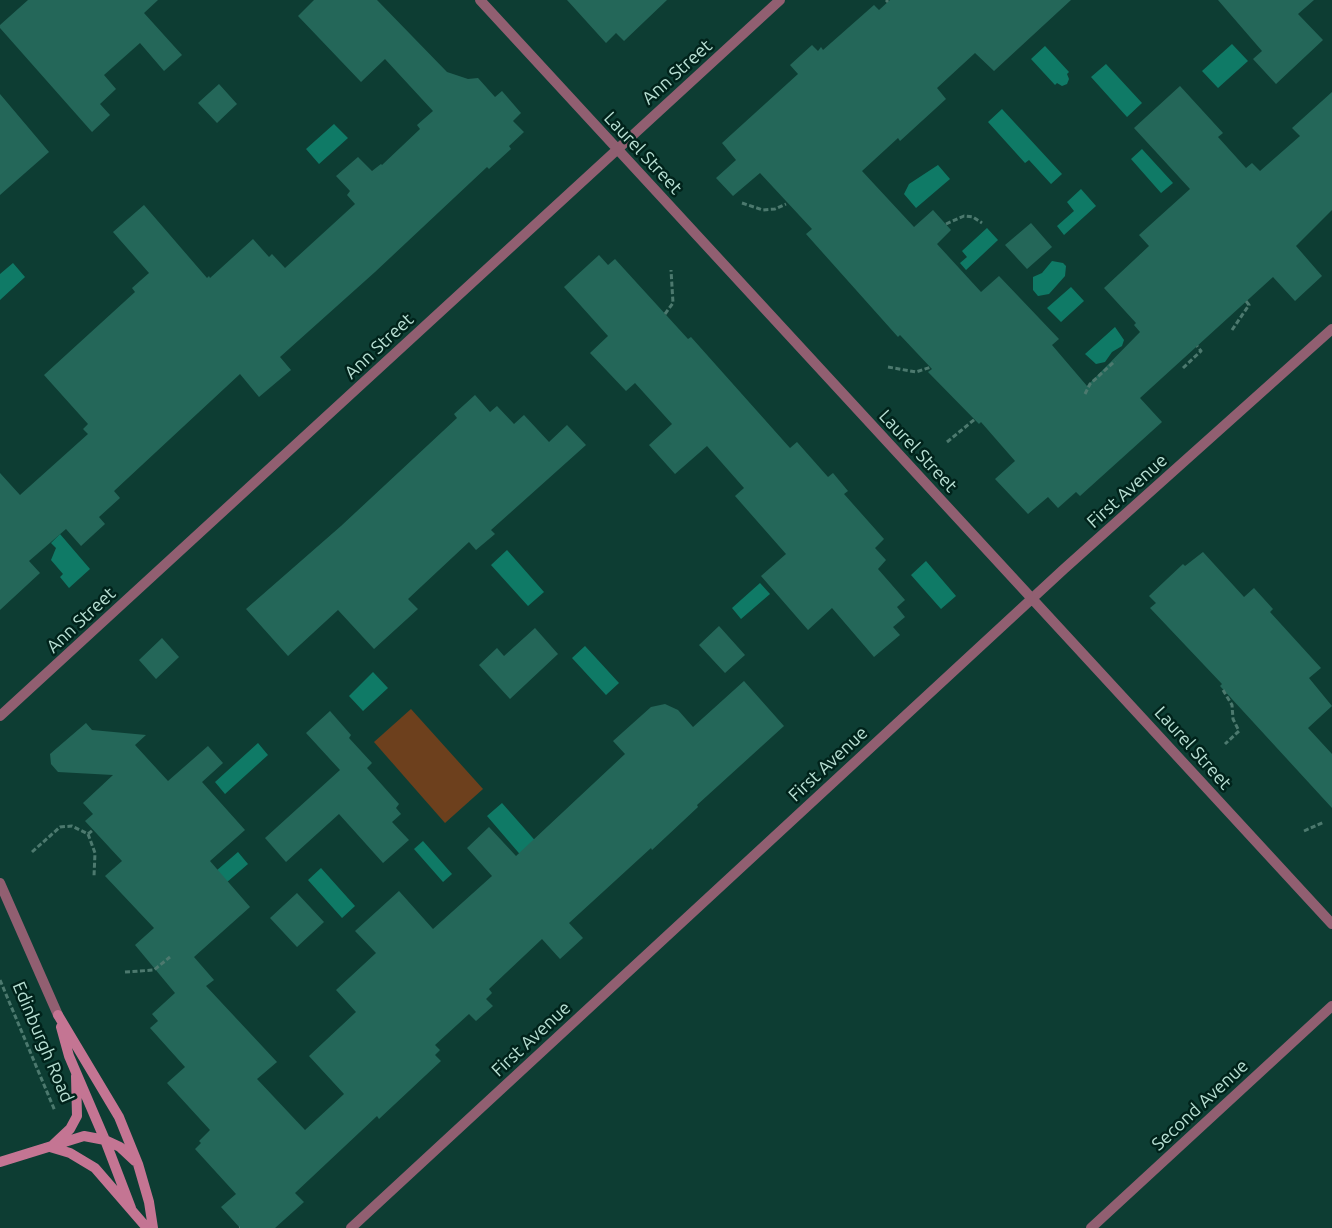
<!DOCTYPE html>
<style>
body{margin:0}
canvas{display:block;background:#0d3d33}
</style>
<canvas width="1332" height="1228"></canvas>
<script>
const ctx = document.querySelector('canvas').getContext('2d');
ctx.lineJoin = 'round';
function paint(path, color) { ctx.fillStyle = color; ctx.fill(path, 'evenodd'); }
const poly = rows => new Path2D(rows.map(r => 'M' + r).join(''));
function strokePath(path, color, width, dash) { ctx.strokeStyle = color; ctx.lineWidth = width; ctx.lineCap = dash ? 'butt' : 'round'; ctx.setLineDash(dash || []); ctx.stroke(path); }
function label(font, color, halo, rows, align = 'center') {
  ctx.font = font + ' Ubuntu,sans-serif'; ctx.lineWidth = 5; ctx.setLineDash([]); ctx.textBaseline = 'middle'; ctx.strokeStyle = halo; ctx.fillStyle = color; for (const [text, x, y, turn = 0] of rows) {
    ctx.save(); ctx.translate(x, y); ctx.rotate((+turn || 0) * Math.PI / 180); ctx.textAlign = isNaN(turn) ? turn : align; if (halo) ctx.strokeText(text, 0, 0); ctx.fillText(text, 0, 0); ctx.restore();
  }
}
paint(poly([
 [411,709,483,789,445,823,374,742]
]), '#6d401d');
paint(poly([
 [1232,44,1248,61,1218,88,1202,71],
 [1045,46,1069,72,1067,74,1069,79,1067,84,1062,86,1057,83,1055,85,1031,59],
 [1106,64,1142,103,1127,117,1091,77],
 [1002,109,1062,174,1051,184,1029,160,1025,163,988,122],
 [334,124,348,138,319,164,306,149],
 [1142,149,1173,183,1161,193,1131,159],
 [938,165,950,179,916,208,904,194,909,184],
 [1081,189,1096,206,1064,235,1057,226,1074,211,1067,202],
 [987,228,998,240,966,270,960,263,967,257,962,251],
 [1052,261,1063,263,1066,266,1065,276,1049,294,1038,296,1033,290,1033,277,1042,273],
 [13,263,25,277,0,300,0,274],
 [1071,287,1084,301,1061,322,1047,308],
 [1115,327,1124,340,1122,346,1112,352,1105,362,1096,364,1085,354],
 [60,534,90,569,69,588,60,577,63,574,51,560,56,548,51,543],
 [507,550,544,592,528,606,491,565],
 [926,561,956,596,941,609,911,575],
 [760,583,770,594,741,619,732,608],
 [585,646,619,683,606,695,572,658],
 [373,672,388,688,363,711,349,696],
 [258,743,268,755,225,794,215,782],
 [502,803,539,845,524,859,487,816],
 [423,841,452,874,443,882,414,849],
 [238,852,248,864,219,889,209,877],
 [321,868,355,906,342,918,308,880]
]), '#0f7a66');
paint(poly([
 [28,0,158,0,144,13,182,55,164,71,140,43,104,75,116,89,100,104,110,115,92,132,0,28,0,25],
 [314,0,377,0,447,72,468,79,478,78,495,97,502,91,521,113,513,121,524,132,509,146,511,149,489,169,487,167,375,272,280,357,291,370,259,397,240,374,114,491,120,498,99,517,105,524,81,546,66,529,29,561,40,573,0,610,0,473,20,495,88,434,83,429,88,424,44,375,135,292,132,288,149,273,113,232,144,205,207,278,209,276,210,278,253,239,269,257,272,254,285,268,355,204,347,195,350,191,336,176,358,157,372,171,381,164,382,165,420,129,417,125,433,111,385,59,361,82,298,16],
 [567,0,667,0,624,41,616,33,606,43],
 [890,0,1071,0,994,71,975,53,937,88,946,99,900,141,898,138,862,171,914,227,933,210,951,230,937,244,981,292,999,276,1059,339,1052,345,1087,386,1140,332,1134,325,1136,323,1104,288,1149,246,1139,235,1190,189,1134,128,1180,86,1223,133,1218,137,1246,168,1252,163,1260,171,1300,136,1292,128,1332,92,1332,210,1296,246,1322,276,1295,301,1273,277,1140,398,1162,422,1080,496,1076,492,1058,508,1048,497,1028,514,995,479,1015,461,981,422,979,424,928,372,932,369,900,335,898,337,806,234,812,229,760,173,733,196,716,178,736,160,722,143,798,74,790,65,812,45,818,51,821,47,823,50,874,5,879,10],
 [1218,0,1314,0,1298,14,1323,40,1276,84,1253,59,1262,51],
 [219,84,237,104,217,123,198,103],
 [0,94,49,152,0,195],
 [1031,223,1052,247,1027,269,1005,245],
 [599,255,608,265,615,259,688,339,691,337,790,448,797,442,828,477,833,473,848,491,844,494,884,539,875,548,886,560,878,569,905,600,897,607,905,617,893,627,900,635,874,657,832,608,808,630,761,576,786,554,735,496,744,488,707,446,675,474,649,445,672,424,635,383,626,391,590,353,608,336,564,287],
 [475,395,490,412,497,406,514,424,524,415,549,442,567,425,586,445,491,530,495,534,476,550,469,542,408,599,418,609,374,649,338,610,288,656,246,609,341,526,457,418,454,414],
 [1203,552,1244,597,1254,588,1273,609,1270,612,1321,668,1309,678,1332,706,1308,728,1332,754,1332,808,1220,686,1222,684,1150,608,1156,603,1149,596,1183,564,1185,566],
 [719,626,745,655,725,673,699,645],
 [535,628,558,654,510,699,479,665,497,648,504,656],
 [162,638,179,657,156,679,139,660],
 [744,681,784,726,697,805,698,807,652,850,651,848,569,923,583,938,560,959,542,939,489,989,492,993,486,999,493,1006,476,1021,469,1014,435,1045,440,1050,435,1055,441,1061,379,1119,377,1116,295,1193,304,1202,275,1228,240,1228,221,1207,236,1194,195,1149,201,1143,199,1141,210,1130,167,1083,185,1067,150,1028,158,1021,152,1014,175,993,135,945,154,928,105,876,122,861,85,821,93,814,83,803,113,775,58,772,51,764,50,754,86,723,92,730,146,735,135,745,168,781,208,746,223,763,202,782,245,830,210,861,250,907,194,957,214,980,206,986,277,1062,257,1079,305,1130,344,1094,309,1056,356,1012,336,990,376,953,355,931,399,891,433,929,492,876,467,848,489,827,516,856,625,754,613,741,651,707,665,704,678,710,693,727],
 [330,711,351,735,349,738,372,763,367,768,399,804,396,808,401,814,392,822,409,840,383,863,339,814,286,862,265,838,340,770,306,733],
 [297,893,324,922,297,947,270,918]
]), '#246759');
strokePath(poly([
 [886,0,888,2],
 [742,203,763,210,775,209,786,204],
 [946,224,964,216,973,217,982,223],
 [665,314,673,303,671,270],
 [1232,330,1249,305,1246,301],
 [888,367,916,372,931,367],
 [1183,368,1201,351,1197,346],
 [1085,394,1090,384,1115,361],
 [947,442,975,419],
 [1223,690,1232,705,1233,719,1239,731,1225,744],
 [1304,831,1324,822],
 [88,834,93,830],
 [32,852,60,827,72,826,88,834,95,853,94,876],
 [125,972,154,970,170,957],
 [0,980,55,1111],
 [239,1228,240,1228]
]), '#4c796e', 3, [5, 2.5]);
strokePath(poly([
 [480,0,1332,924],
 [0,716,780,0],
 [0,883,58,1015],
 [351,1228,1064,569,1332,329],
 [1091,1228,1332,1006]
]), '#915f71', 10);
strokePath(poly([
 [58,1015,119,1117,138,1164,149,1202,153,1228],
 [61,1027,69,1056,105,1140,131,1208],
 [53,1145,70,1129,77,1116,76,1076],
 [50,1147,70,1153,95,1168,147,1228],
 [0,1162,84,1136,105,1140,120,1147,135,1161]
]), '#c47593', 10);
label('18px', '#b8e0d4', '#00231b', [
 ["Ann Street",677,72,-42],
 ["Laurel Street",643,153,47],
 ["Ann Street",379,346,-43],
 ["Laurel Street",918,451,47],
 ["First Avenue",1127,491,-42],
 ["Ann Street",81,620,-43],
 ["Laurel Street",1193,748,48],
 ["First Avenue",828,764,-43],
 ["First Avenue",531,1039,-43],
 ["Edinburgh Road",43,1042,67],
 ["Second Avenue",1200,1105,-43]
]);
</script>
